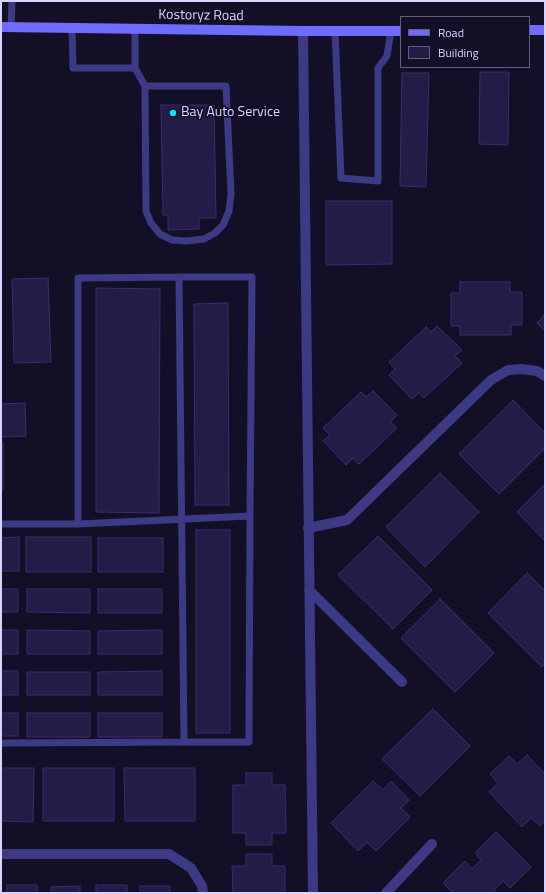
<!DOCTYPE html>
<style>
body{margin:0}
#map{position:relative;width:546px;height:894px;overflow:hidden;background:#130f26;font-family:"Titillium Web",sans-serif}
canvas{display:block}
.frame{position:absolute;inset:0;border:2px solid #d9d4ff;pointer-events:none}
.legend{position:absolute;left:400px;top:16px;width:130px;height:52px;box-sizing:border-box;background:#130f26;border:1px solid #625e7d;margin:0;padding:5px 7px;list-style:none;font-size:12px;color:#d9d4ff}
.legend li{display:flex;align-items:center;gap:8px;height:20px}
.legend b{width:20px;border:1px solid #625e7d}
</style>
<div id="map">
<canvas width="546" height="894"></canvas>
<div class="frame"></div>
<ul class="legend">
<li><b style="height:5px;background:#6f6bff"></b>Road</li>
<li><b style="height:11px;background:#241b47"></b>Building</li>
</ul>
</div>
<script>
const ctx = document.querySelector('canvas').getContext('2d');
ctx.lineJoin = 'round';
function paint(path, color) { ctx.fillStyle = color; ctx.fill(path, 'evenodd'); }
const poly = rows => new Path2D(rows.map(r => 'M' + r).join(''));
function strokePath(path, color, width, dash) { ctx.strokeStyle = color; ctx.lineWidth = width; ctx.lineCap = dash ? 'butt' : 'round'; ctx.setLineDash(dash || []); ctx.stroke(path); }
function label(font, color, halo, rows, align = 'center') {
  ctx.font = font + ' "Titillium Web",sans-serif'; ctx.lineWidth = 3.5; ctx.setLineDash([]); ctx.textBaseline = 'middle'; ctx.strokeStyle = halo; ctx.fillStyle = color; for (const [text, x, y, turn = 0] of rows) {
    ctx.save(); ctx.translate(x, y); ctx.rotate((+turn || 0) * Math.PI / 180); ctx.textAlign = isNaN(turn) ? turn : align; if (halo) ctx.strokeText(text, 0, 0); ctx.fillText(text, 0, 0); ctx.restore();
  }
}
const building = poly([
 [480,72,509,72,508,145,479,144,480,72],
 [402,73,429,73,426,187,400,186,402,73],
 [161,105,214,105,216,218,199,218,199,229,168,230,168,215,163,215,161,105],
 [326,201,392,201,392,264,326,265,326,201],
 [48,278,51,362,14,363,12,279,48,278],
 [460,282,510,282,510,292,522,292,522,325,511,325,511,335,460,335,460,326,451,326,451,293,460,293,460,282],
 [96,288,160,289,159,513,96,512,96,288],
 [228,303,229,505,195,505,194,304,228,303],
 [545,314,545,331,537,323,545,314],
 [437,326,462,350,455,356,462,363,424,398,419,393,412,399,389,375,395,369,389,362,426,327,431,332,437,326],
 [373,391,397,415,390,422,397,428,359,464,353,458,346,465,323,441,330,435,323,428,361,392,366,397,373,391],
 [513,400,545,433,545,448,499,494,459,454,513,400],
 [25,403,26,436,1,437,1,404,25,403],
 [1,442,3,442,3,490,1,490,1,442],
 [440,473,479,512,425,567,386,527,440,473],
 [545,484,545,541,517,512,545,484],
 [196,530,230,530,230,733,196,733,196,530],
 [378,536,432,590,393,629,338,575,378,536],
 [19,537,19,571,1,571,1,538,19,537],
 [26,537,91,537,91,572,26,572,26,537],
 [98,538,163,538,163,572,98,572,98,538],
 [527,573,545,591,545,663,542,667,488,613,527,573],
 [1,589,18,589,18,612,1,612,1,589],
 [27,589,90,589,90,613,27,612,27,589],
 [98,589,162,589,162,613,98,613,98,589],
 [440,599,494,653,455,692,401,638,440,599],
 [1,630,18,630,18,654,1,654,1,630],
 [27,630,90,631,90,654,27,654,27,630],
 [162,630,162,654,98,654,98,631,162,630],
 [1,671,18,671,18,695,1,695,1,671],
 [162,671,162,695,98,695,98,672,162,671],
 [27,672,90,672,90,695,27,695,27,672],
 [433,709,470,746,420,796,382,759,433,709],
 [1,713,18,713,18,736,1,736,1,713],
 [27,713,90,713,90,737,27,737,27,713],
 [98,713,162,713,162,737,98,737,98,713],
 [527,755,545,774,545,821,540,826,531,818,522,827,489,792,498,783,490,774,509,756,517,764,527,755],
 [1,768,34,768,33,822,1,821,1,768],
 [43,768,114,768,114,821,43,821,43,768],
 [124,768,195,768,195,821,125,821,124,768],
 [246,773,272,773,272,785,285,785,286,833,272,833,272,845,246,845,246,833,233,833,233,785,246,785,246,773],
 [373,781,383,790,391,781,409,800,401,808,410,817,376,851,367,842,358,851,331,823,373,781],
 [496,832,531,867,510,888,503,881,494,890,497,893,453,893,443,883,465,861,472,869,481,860,475,853,496,832],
 [246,854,272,854,272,866,285,866,285,893,233,893,232,866,246,866,246,854],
 [7,885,37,885,37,893,7,893,7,885],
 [96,885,127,885,127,893,96,893,96,885],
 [80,886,80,893,51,893,51,887,80,886],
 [140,886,170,886,170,893,140,893,140,886]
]);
paint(building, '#241b47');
strokePath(building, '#3b2d73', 1);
strokePath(poly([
 [11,28,12,1],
 [72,28,73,68,135,68],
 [135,29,135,68,145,86,146,211,151,223,160,234,172,240,187,241,204,239,215,233,223,225,229,211,231,194,226,86,145,86],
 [335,30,341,178,378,181,378,68,387,56,391,31],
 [1,524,78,524,78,278,179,277,252,277,250,516,249,742,184,742,179,277],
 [78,524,250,516],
 [1,743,184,742]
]), '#3d3a85', 7);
strokePath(poly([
 [303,31,313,893],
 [308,528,347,520,491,380,508,370,522,369,537,371,545,376],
 [309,590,402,682],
 [1,854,169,854,191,868,202,886,203,893],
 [386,893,432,844]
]), '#3d3a85', 10);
strokePath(poly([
 [1,27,303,31,401,31],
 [529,30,545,30]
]), '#6f6bff', 10);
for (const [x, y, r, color] of [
 [173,113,4,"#00e5ff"]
]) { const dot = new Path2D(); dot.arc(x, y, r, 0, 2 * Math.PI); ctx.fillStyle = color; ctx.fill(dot); strokePath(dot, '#130f26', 1.5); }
label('14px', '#d9d4ff', '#130f26', [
 ["Kostoryz Road",201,16,1]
]);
label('14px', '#d9d4ff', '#130f26', [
 ["Bay Auto Service",181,113]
], 'left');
</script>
